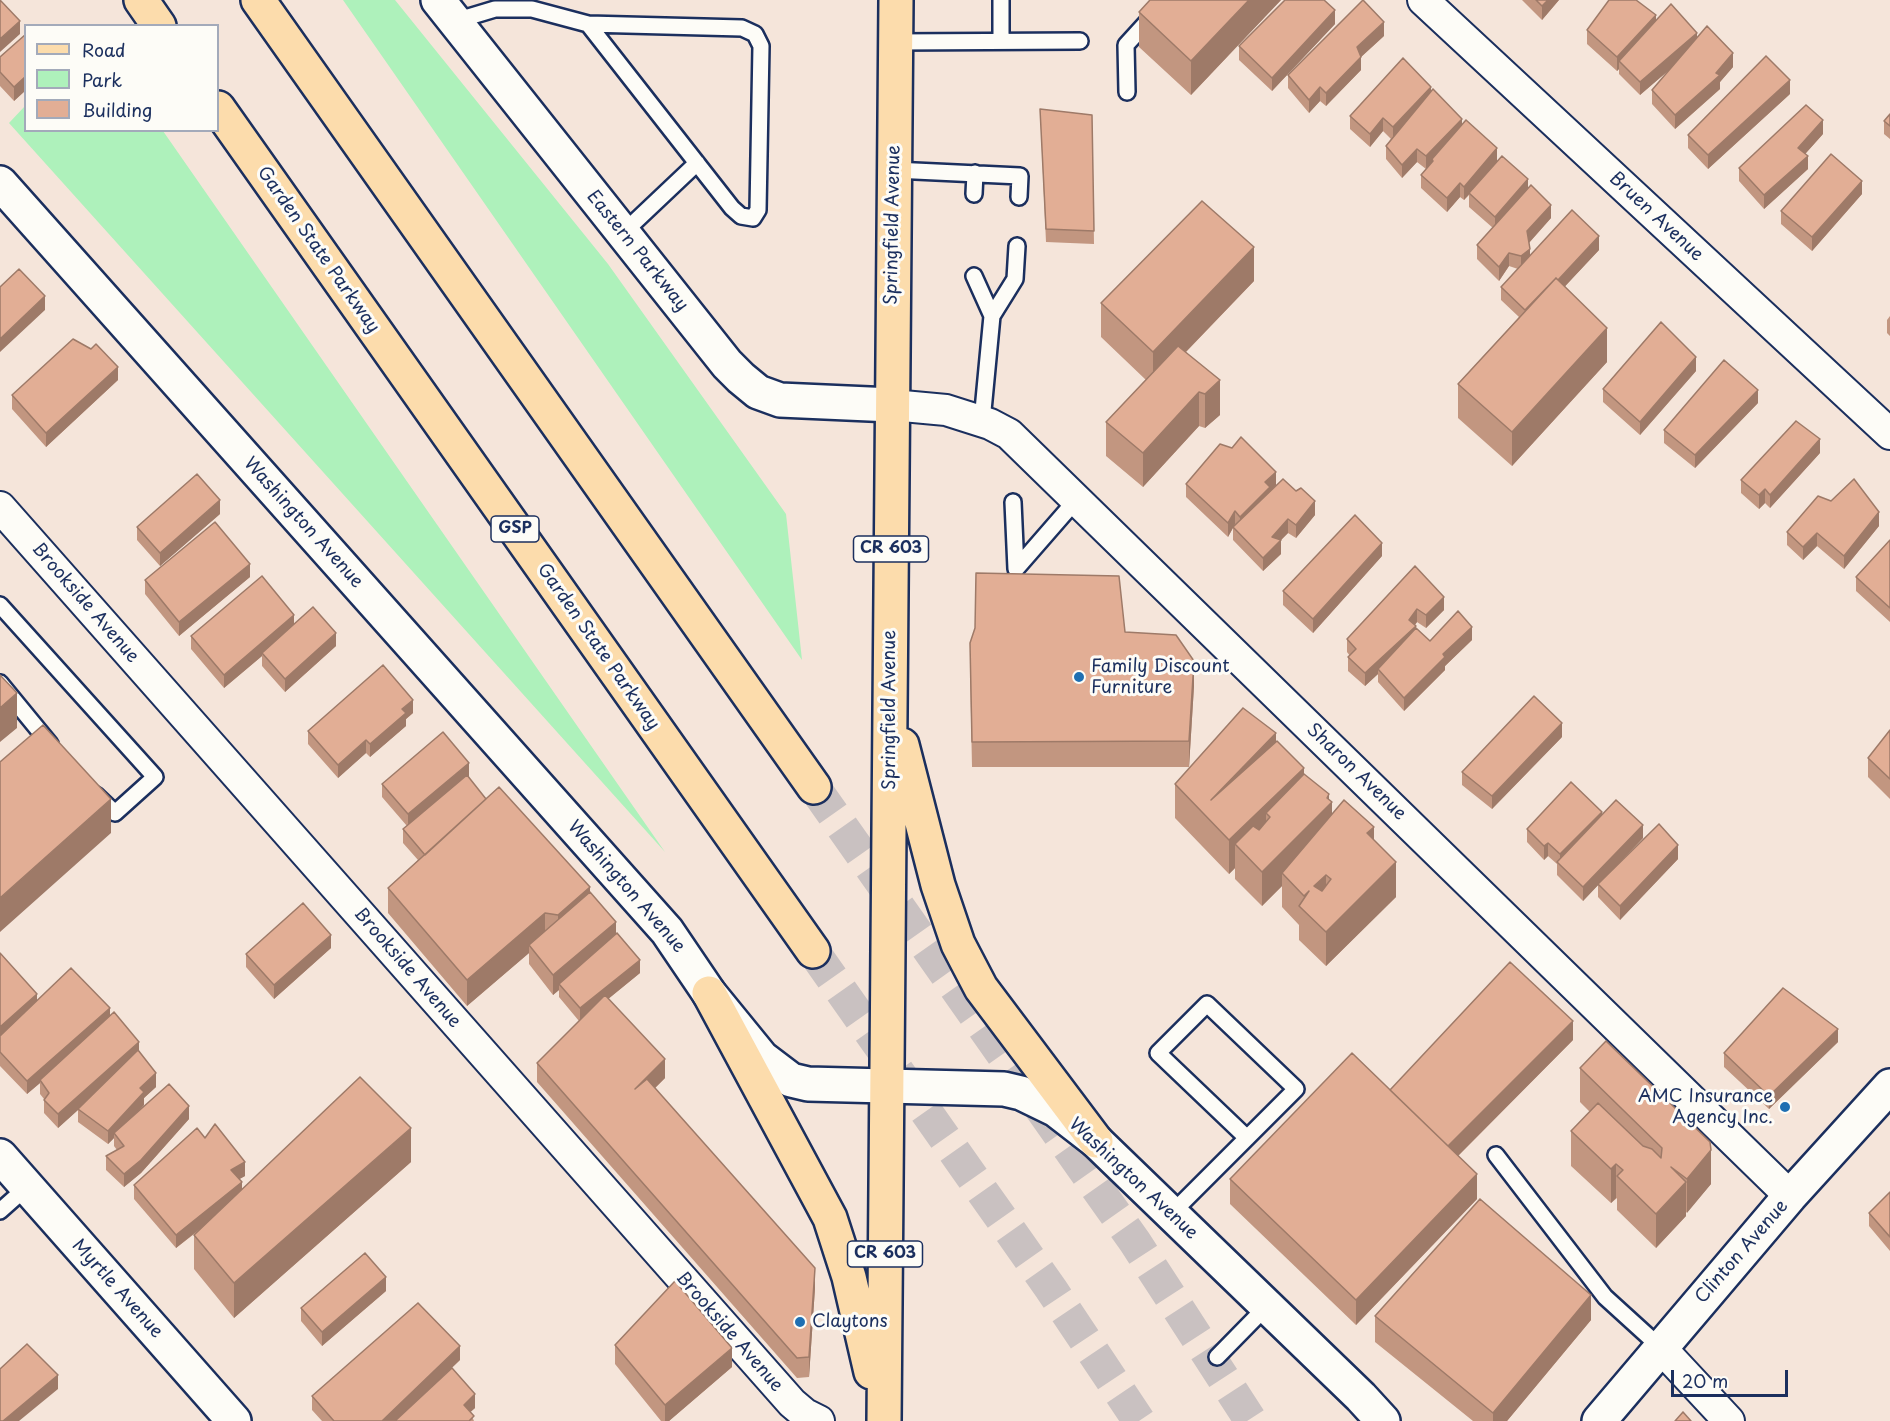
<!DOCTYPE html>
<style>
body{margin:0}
#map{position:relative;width:1890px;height:1421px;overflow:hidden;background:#f5e5da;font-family:"Playpen Sans",sans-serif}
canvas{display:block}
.legend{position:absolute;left:24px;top:24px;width:195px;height:108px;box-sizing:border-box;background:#fdfcf7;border:2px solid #a3aaba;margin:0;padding:8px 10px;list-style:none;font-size:18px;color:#1b2f5e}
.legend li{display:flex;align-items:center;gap:12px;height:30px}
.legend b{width:30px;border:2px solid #a3aaba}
.scale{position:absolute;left:1671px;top:1370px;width:117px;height:27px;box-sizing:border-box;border:3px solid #1b2f5e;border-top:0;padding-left:8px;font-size:18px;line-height:21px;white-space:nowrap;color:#1b2f5e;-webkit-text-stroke:4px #fdfcf7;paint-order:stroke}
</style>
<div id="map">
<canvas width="1890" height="1421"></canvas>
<ul class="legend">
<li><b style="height:8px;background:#fcdcac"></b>Road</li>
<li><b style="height:16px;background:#aef1bb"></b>Park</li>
<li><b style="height:16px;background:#e2ae95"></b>Building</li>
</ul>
<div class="scale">20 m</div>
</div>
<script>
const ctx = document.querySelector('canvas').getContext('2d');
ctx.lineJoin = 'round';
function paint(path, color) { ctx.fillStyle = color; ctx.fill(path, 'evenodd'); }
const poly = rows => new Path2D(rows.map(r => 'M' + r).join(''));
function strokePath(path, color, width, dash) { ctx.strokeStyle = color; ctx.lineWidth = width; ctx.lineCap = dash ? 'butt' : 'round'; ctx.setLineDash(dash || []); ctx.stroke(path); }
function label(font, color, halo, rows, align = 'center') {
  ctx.font = font + ' "Playpen Sans",sans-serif'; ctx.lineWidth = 6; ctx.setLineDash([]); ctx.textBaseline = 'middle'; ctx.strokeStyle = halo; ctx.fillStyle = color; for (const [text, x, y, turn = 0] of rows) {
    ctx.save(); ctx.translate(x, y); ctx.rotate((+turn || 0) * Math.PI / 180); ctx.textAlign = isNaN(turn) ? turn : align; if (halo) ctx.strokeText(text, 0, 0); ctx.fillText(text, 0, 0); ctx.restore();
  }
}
paint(poly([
 [343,0,395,0,608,264,786,514,802,660],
 [25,106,26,130,163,131,665,852,9,123]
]), '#aef1bb');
strokePath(poly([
 [814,787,1135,1242,1251,1421],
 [813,951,1051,1289,1139,1421]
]), '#c9c1c1', 33, [33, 16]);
const lane = poly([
 [1001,0,1001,41],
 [455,21,495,9,532,9,588,24,742,28,755,34,761,46,758,210,753,218,741,216,732,208,588,24],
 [895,42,1080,41],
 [1127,92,1126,45,1167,0],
 [894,170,1020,176,1019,197],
 [974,194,975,173],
 [623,233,697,163],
 [974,276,992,316],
 [982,421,992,316,1015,279,1017,246],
 [1013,502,1016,569,1077,499],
 [0,605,155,777,115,813,96,795],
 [0,683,50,744],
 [1496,1155,1605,1297,1660,1347],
 [0,1211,27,1187],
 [1172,1213,1296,1089,1207,1004,1158,1053,1247,1138],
 [1217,1357,1267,1306]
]);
const street = poly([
 [1423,0,1890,434],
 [892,405,946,410,990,424,1009,434,1790,1196],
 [0,507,792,1403,805,1414,819,1421],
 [1660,1347,1729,1421]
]);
const secondary = poly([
 [438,0,727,364,741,378,758,392,780,400,892,405],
 [0,183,667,931,709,993,762,1058,791,1080,808,1084,1004,1089,1021,1093,1056,1110,1096,1141,1361,1397,1383,1421],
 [0,1156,234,1421],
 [1599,1421,1790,1196,1890,1086]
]);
const primary = poly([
 [902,745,938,885,958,944,970,967,981,988,1096,1141],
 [709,993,830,1218,849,1277,871,1372],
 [884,1421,896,0]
]);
const highway = poly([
 [141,0,159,26],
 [258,0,814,787],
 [218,108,813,951]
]);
strokePath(lane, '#1b2f5e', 20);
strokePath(street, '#1b2f5e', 34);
strokePath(secondary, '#1b2f5e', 38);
strokePath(primary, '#1b2f5e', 38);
strokePath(highway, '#1b2f5e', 38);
strokePath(lane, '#fdfcf7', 15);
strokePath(street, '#fdfcf7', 30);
strokePath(secondary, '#fdfcf7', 33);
strokePath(primary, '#fcdcac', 33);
strokePath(highway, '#fcdcac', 33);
paint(poly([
 [1281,0,1191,95,1139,47,1139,12],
 [1522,0,1559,0,1542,20],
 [1656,20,1697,38,1733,67,1720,82,1720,89,1675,129,1652,104,1652,90,1669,70,1640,95,1619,74,1619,69,1617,71,1587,44,1587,30],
 [1335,24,1272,91,1239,60,1239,46],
 [26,34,26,90,14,101,0,86,0,57],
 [1384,36,1361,57,1361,70,1326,106,1320,101,1309,113,1288,88,1288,75],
 [1431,92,1497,161,1528,189,1551,218,1529,243,1530,255,1599,250,1565,286,1607,362,1512,466,1458,418,1458,384,1519,317,1501,300,1501,287,1518,269,1509,266,1499,281,1477,259,1477,245,1493,228,1469,207,1469,195,1464,200,1460,197,1447,212,1421,188,1421,175,1426,169,1417,162,1402,178,1386,159,1386,146,1391,139,1383,131,1370,147,1350,129,1350,116],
 [1790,94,1708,169,1688,148,1688,135],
 [1040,109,1092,115,1094,244,1046,242],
 [1890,114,1890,139,1884,134,1884,121],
 [1823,134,1805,154,1808,169,1764,209,1739,181,1739,168],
 [1862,194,1812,251,1781,224,1781,211],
 [1254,281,1186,352,1220,415,1205,428,1199,426,1143,487,1106,456,1106,422,1146,380,1101,337,1101,303],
 [1890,316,1890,336,1887,333,1887,320],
 [1696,371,1640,435,1603,402,1603,389],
 [118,380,46,447,12,409,12,395],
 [1758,403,1695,468,1664,443,1664,430],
 [1820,453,1770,508,1765,503,1759,509,1741,493,1741,480],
 [1186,484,1276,485,1315,515,1296,538,1288,533,1281,540,1281,554,1263,571,1233,540,1233,528,1228,537,1186,497],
 [1831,501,1879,526,1844,569,1817,546,1803,560,1787,545,1787,532],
 [220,514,160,566,137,540,137,527],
 [1890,540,1890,622,1856,591,1856,577],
 [1382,556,1313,633,1283,605,1283,591],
 [1415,566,1444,610,1426,628,1417,622,1415,625,1416,628,1430,641,1472,640,1445,666,1445,670,1404,711,1378,682,1378,674,1365,686,1348,671,1348,657,1350,656,1347,652,1347,639],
 [250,577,179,636,145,594,145,580],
 [294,623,336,646,285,692,262,666,262,656,224,688,191,649,191,636],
 [1125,632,1194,686,1189,767,972,767,970,668],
 [413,713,406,719,406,726,370,757,366,753,338,778,308,744,308,731],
 [1890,730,1890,799,1868,777,1868,758],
 [1562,737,1492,809,1462,785,1462,772],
 [1276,743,1304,774,1329,800,1332,813,1374,840,1396,897,1326,966,1299,940,1299,925,1282,907,1282,886,1262,906,1235,879,1235,868,1229,874,1175,818,1175,784],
 [469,776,468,777,486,799,590,892,616,933,640,973,608,999,665,1078,655,1088,815,1288,809,1377,797,1378,537,1082,537,1063,579,1021,559,997,559,990,553,995,529,964,529,953,467,1006,388,913,388,888,418,860,403,843,403,829,407,826,382,797,382,784],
 [1602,814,1643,838,1621,861,1678,859,1620,920,1598,897,1598,885,1583,901,1557,875,1557,864,1548,856,1544,860,1527,842,1527,829],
 [331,948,274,999,246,967,246,954],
 [0,953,37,1000,110,1015,139,1052,156,1087,144,1098,144,1105,137,1113,189,1119,141,1173,124,1187,106,1170,106,1156,117,1150,114,1146,114,1138,108,1144,78,1122,78,1110,58,1128,44,1113,44,1099,40,1094,40,1083,27,1094,0,1066],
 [1573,1040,1458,1156,1477,1199,1356,1325,1230,1204,1230,1179,1390,1090],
 [1838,1042,1769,1109,1724,1067,1724,1053],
 [1580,1068,1711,1184,1686,1213,1686,1216,1656,1248,1617,1210,1617,1198,1611,1203,1571,1166,1571,1131,1590,1112,1580,1102],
 [205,1138,245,1176,239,1179,242,1189,411,1162,234,1318,194,1269,194,1235,198,1231,176,1248,134,1199,134,1185],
 [1890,1192,1890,1251,1869,1226,1869,1213],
 [386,1291,322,1346,301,1321,301,1308],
 [1375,1316,1591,1320,1507,1421,1473,1421,1375,1342],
 [615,1345,732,1367,669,1421,661,1421,615,1364],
 [460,1360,420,1398,475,1408,470,1412,474,1421,322,1421,312,1410,312,1396]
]), '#c29680');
paint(poly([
 [1249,0,1281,0,1191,95,1191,61],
 [1548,0,1559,0,1542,20,1542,6],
 [1335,10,1335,24,1272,91,1272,78],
 [1656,15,1656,29,1619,61,1619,69,1617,71,1617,57],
 [20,21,20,34,0,52,0,39],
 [1384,22,1384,36,1361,57,1361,70,1326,106,1326,93,1357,47],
 [1697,33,1697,46,1640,95,1640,82],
 [1733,53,1733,67,1720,82,1720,89,1675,129,1675,115,1716,73],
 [26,76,26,90,14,101,14,87],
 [1790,80,1790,94,1708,169,1708,155],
 [1320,87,1320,101,1309,113,1309,100],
 [1431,87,1431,101,1393,140,1393,127],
 [1383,118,1383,131,1370,147,1370,134],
 [1462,119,1462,132,1432,159,1432,163,1426,169,1426,156],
 [1823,120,1823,134,1798,162,1798,148],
 [1497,148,1497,162,1464,200,1464,187],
 [1417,149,1417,162,1402,178,1402,165],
 [1808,156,1808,169,1764,209,1764,195],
 [1528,179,1528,193,1495,230,1495,217],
 [1862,181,1862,194,1812,251,1812,237],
 [1460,183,1460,197,1447,212,1447,198],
 [1551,205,1551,218,1527,245,1527,231],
 [1599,236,1599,250,1528,326,1528,313],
 [1254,247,1254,281,1153,386,1153,352],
 [1530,249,1530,262,1521,270,1521,256],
 [1509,253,1509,266,1499,281,1499,267],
 [45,296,45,310,0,352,0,339],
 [1607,328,1607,362,1512,466,1512,432],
 [1696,357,1696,371,1640,435,1640,422],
 [118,367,118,380,46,447,46,433],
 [1220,380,1220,415,1205,428,1205,394],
 [1758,390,1758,403,1695,468,1695,455],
 [1199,392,1199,426,1143,487,1143,453],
 [1820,439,1820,453,1770,508,1770,495],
 [1276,472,1276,485,1240,530,1240,517,1265,482],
 [1765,489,1765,503,1759,509,1759,495],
 [220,500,220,514,160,566,160,553],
 [1315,501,1315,515,1296,538,1296,525],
 [1235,511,1235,524,1228,537,1228,523],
 [1879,512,1879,526,1844,569,1844,556],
 [1288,519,1288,533,1280,541,1281,540,1281,554,1263,571,1263,558,1272,537],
 [1817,533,1817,546,1803,560,1803,547],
 [1382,543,1382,556,1313,633,1313,619],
 [250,564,250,577,179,636,179,622],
 [1444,597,1444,610,1426,628,1426,615],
 [1417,609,1417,622,1411,630,1416,626,1416,639,1378,669,1378,674,1365,686,1365,673,1409,620],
 [294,615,294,628,262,653,262,656,224,688,224,675],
 [1472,627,1472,640,1445,666,1445,670,1404,711,1404,698,1443,654],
 [336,633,336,646,285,692,285,679],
 [1194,661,1194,686,1189,767,1189,741],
 [17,693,17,728,0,742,0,708],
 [413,700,413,713,406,719,406,726,370,757,370,744,402,709],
 [1562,723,1562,737,1492,809,1492,796],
 [1276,733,1276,767,1211,800],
 [366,740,366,753,338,778,338,765],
 [469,763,469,776,408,828,408,814],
 [1304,768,1304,802,1270,817,1266,813,1266,838,1235,844,1235,868,1229,874,1229,840],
 [1329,794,1329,805,1332,802,1332,836,1282,873,1282,886,1262,906,1262,872,1327,798],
 [111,799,111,833,0,932,0,898],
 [1602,812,1602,826,1560,865,1560,854],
 [1643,825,1643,838,1583,901,1583,887],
 [1374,827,1374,861,1367,833],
 [1548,843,1548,856,1544,860,1544,846],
 [1678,845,1678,859,1620,920,1620,906],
 [1396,862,1396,897,1326,966,1326,932],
 [1326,875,1326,909,1314,886],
 [590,887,590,912,558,940,558,915],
 [545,913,545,938,529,945,529,953,467,1006,467,980],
 [616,922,616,941,559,984,559,990,553,995,553,975],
 [331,935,331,948,274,999,274,985],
 [640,960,640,973,580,1022,580,1008],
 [37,994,37,1007,0,1040,0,1027],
 [110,1008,110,1022,40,1080,40,1083,27,1094,27,1081],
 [1573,1021,1573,1040,1446,1168,1446,1148],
 [1838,1029,1838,1042,1769,1109,1769,1096],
 [139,1042,139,1055,58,1128,58,1114],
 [665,1059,665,1078,635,1108,635,1089],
 [156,1073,156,1087,144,1098,144,1105,116,1136,114,1133,114,1138,108,1144,108,1131,140,1088],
 [189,1106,189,1119,141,1173,124,1187,124,1174],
 [411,1128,411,1162,234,1318,234,1283],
 [1711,1150,1711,1184,1687,1213,1687,1179],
 [245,1162,245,1176,231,1184,231,1170],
 [1616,1164,1616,1198,1611,1203,1611,1169],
 [1477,1174,1477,1199,1356,1325,1356,1300],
 [242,1182,242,1195,176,1248,176,1235],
 [1686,1182,1686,1216,1656,1248,1656,1214],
 [815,1268,815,1288,809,1377,809,1357],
 [386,1277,386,1291,322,1346,322,1332],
 [1591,1295,1591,1320,1507,1421,1493,1421,1493,1413],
 [460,1346,460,1360,396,1421,382,1421],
 [732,1348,732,1367,669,1421,665,1421,665,1405],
 [58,1375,58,1389,19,1421,3,1421],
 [475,1394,475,1408,464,1418,464,1405]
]), '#9e7a68');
const building = poly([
 [0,0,20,21,0,39,0,0],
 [1150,0,1249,0,1191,61,1139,12,1150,0],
 [1285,0,1324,0,1335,10,1272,78,1239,46,1285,0],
 [1363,0,1384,22,1357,47,1361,57,1326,93,1320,87,1309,100,1288,75,1363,0],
 [1536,0,1548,0,1542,6,1536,0],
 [1609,0,1636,0,1656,15,1617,57,1587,30,1609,0],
 [1671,4,1697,33,1640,82,1619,61,1671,4],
 [1707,26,1733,53,1716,73,1720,75,1675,115,1652,90,1707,26],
 [26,34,26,76,14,87,0,72,0,57,26,34],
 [1766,56,1790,80,1708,155,1688,135,1766,56],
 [1403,58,1431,87,1393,127,1383,118,1370,134,1350,116,1403,58],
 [1433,89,1462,119,1426,156,1417,149,1402,165,1386,146,1433,89],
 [1806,105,1823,120,1798,148,1808,156,1764,195,1739,168,1806,105],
 [1040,109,1092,115,1094,231,1046,229,1040,109],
 [1890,114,1890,126,1884,121,1890,114],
 [1466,120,1497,148,1464,187,1460,183,1447,198,1421,175,1433,161,1432,159,1466,120],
 [1831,154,1862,181,1812,237,1781,211,1831,154],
 [1502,156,1528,179,1495,217,1469,193,1502,156],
 [1531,185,1551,205,1527,231,1530,249,1521,256,1509,253,1499,267,1477,245,1531,185],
 [1202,201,1254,247,1153,352,1101,303,1202,201],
 [1572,210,1599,236,1558,280,1556,278,1525,310,1501,287,1572,210],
 [19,269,45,296,0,339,0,287,19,269],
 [1556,278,1607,328,1512,432,1458,384,1556,278],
 [1661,322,1696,357,1640,422,1603,389,1661,322],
 [73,339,91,349,96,344,118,367,46,433,12,395,73,339],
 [1178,346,1220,380,1205,394,1199,392,1143,453,1106,422,1178,346],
 [1724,360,1758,390,1695,455,1664,430,1724,360],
 [1796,421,1820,439,1770,495,1765,489,1759,495,1741,480,1796,421],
 [1241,437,1276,472,1265,482,1270,487,1240,517,1235,511,1228,523,1186,484,1220,444,1232,448,1241,437],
 [197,474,220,500,160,553,137,527,197,474],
 [1283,479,1296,491,1301,488,1315,501,1296,525,1288,519,1272,537,1281,540,1263,558,1233,527,1283,479],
 [1854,479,1879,512,1844,556,1817,533,1803,547,1787,532,1818,496,1831,501,1854,479],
 [1355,515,1382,543,1313,619,1283,591,1355,515],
 [215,522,250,564,179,622,145,580,215,522],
 [1890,540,1890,608,1856,577,1890,540],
 [1415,566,1444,597,1426,615,1417,609,1409,620,1416,626,1365,673,1348,657,1356,649,1347,639,1415,566],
 [976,573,1119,576,1125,632,1176,635,1194,661,1189,741,972,742,970,643,975,628,976,573],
 [262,576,294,615,224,675,191,636,262,576],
 [313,607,336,633,285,679,262,653,313,607],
 [1458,611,1472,627,1443,654,1445,657,1404,698,1378,669,1416,628,1430,641,1458,611],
 [383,665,413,700,402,709,406,713,370,744,366,740,338,765,308,731,383,665],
 [0,675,17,693,0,708,0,675],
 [1534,696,1562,723,1492,796,1462,772,1534,696],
 [1243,708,1276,733,1211,800,1277,741,1304,768,1229,840,1175,784,1243,708],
 [43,725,111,799,0,898,0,762,43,725],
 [1890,730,1890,779,1868,758,1890,730],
 [443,732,469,763,408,814,382,784,443,732],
 [1304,774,1329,794,1327,798,1332,802,1262,872,1235,844,1253,826,1259,830,1270,817,1266,813,1304,774],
 [467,775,486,799,425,855,403,829,467,775],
 [1571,782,1602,812,1560,854,1548,843,1544,846,1527,829,1571,782],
 [499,787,590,887,558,915,545,913,467,980,388,888,499,787],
 [1344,800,1374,827,1367,833,1396,862,1326,932,1299,906,1309,891,1304,896,1282,873,1344,800],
 [1326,875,1331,879,1322,891,1314,886,1326,875],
 [1616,800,1643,825,1583,887,1557,862,1616,800],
 [1659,824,1678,845,1620,906,1598,884,1659,824],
 [590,892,616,922,553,975,529,945,590,892],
 [303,903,331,935,274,985,246,954,303,903],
 [617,933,640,960,580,1008,559,984,617,933],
 [0,953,37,994,0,1027,0,953],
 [1510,962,1573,1021,1448,1146,1390,1090,1510,962],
 [71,968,110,1008,27,1081,0,1052,0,1036,71,968],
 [1783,988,1838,1029,1769,1096,1724,1053,1783,988],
 [605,995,665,1059,635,1089,647,1079,815,1268,809,1357,797,1358,537,1063,605,995],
 [114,1012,139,1042,58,1114,44,1100,49,1093,40,1080,114,1012],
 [1606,1041,1710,1142,1711,1150,1687,1179,1671,1167,1686,1182,1656,1214,1617,1176,1623,1170,1616,1164,1611,1169,1571,1131,1598,1103,1643,1146,1652,1149,1661,1158,1662,1148,1580,1068,1606,1041],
 [138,1050,156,1073,140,1088,144,1092,108,1131,78,1109,138,1050],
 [1352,1053,1477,1174,1356,1300,1230,1179,1352,1053],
 [360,1077,411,1128,234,1283,194,1235,360,1077],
 [169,1084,189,1106,141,1160,124,1174,106,1156,124,1146,114,1133,169,1084],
 [215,1124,245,1162,231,1170,242,1182,176,1235,134,1185,197,1128,205,1138,215,1124],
 [1890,1192,1890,1237,1869,1213,1890,1192],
 [1480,1199,1591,1295,1493,1413,1375,1316,1480,1199],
 [365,1253,386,1277,322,1332,301,1308,365,1253],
 [675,1281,732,1348,665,1405,615,1345,675,1281],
 [418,1303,460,1346,382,1421,334,1421,312,1396,418,1303],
 [27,1344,58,1375,3,1421,0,1421,0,1369,27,1344],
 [452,1368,475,1394,464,1405,474,1416,469,1421,395,1421,452,1368],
 [1683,1412,1691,1421,1675,1421,1683,1412]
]);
paint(building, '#e2ae95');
strokePath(building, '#9e7a68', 1.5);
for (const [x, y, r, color] of [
 [1079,677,6,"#1f6fb2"],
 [1785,1107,6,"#1f6fb2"],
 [800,1322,6,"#1f6fb2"]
]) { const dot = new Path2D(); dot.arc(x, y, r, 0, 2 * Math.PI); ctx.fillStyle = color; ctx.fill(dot); strokePath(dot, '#fdfcf7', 2); }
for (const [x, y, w] of [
 [515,529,48],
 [891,549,75],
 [885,1254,75]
]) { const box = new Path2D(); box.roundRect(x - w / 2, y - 13, w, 26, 4.5); ctx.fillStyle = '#fdfcf7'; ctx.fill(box); strokePath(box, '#1b2f5e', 1.5); }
label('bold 16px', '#1b2f5e', null, [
 ["GSP",515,529],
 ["CR 603",891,549],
 ["CR 603",885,1254]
]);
label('18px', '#1b2f5e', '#fdfcf7', [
 ["Bruen Avenue",1656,217,43],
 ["Springfield Avenue",893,225,-89],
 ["Garden State Parkway",318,250,55],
 ["Eastern Parkway",637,251,51],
 ["Washington Avenue",303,523,48],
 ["Brookside Avenue",85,603,49],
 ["Garden State Parkway",598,647,55],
 ["Springfield Avenue",890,710,-90],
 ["Sharon Avenue",1356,772,44],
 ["Washington Avenue",626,887,49],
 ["Brookside Avenue",407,968,49],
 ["Washington Avenue",1133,1179,43],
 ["Clinton Avenue",1742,1252,-49],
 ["Myrtle Avenue",117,1289,48],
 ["Brookside Avenue",729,1332,49]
]);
label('18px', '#1b2f5e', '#fdfcf7', [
 ["Family Discount",1091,667],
 ["Furniture",1091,688],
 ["AMC Insurance",1773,1097,"right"],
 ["Agency Inc.",1773,1118,"right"],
 ["Claytons",812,1322]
], 'left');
</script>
